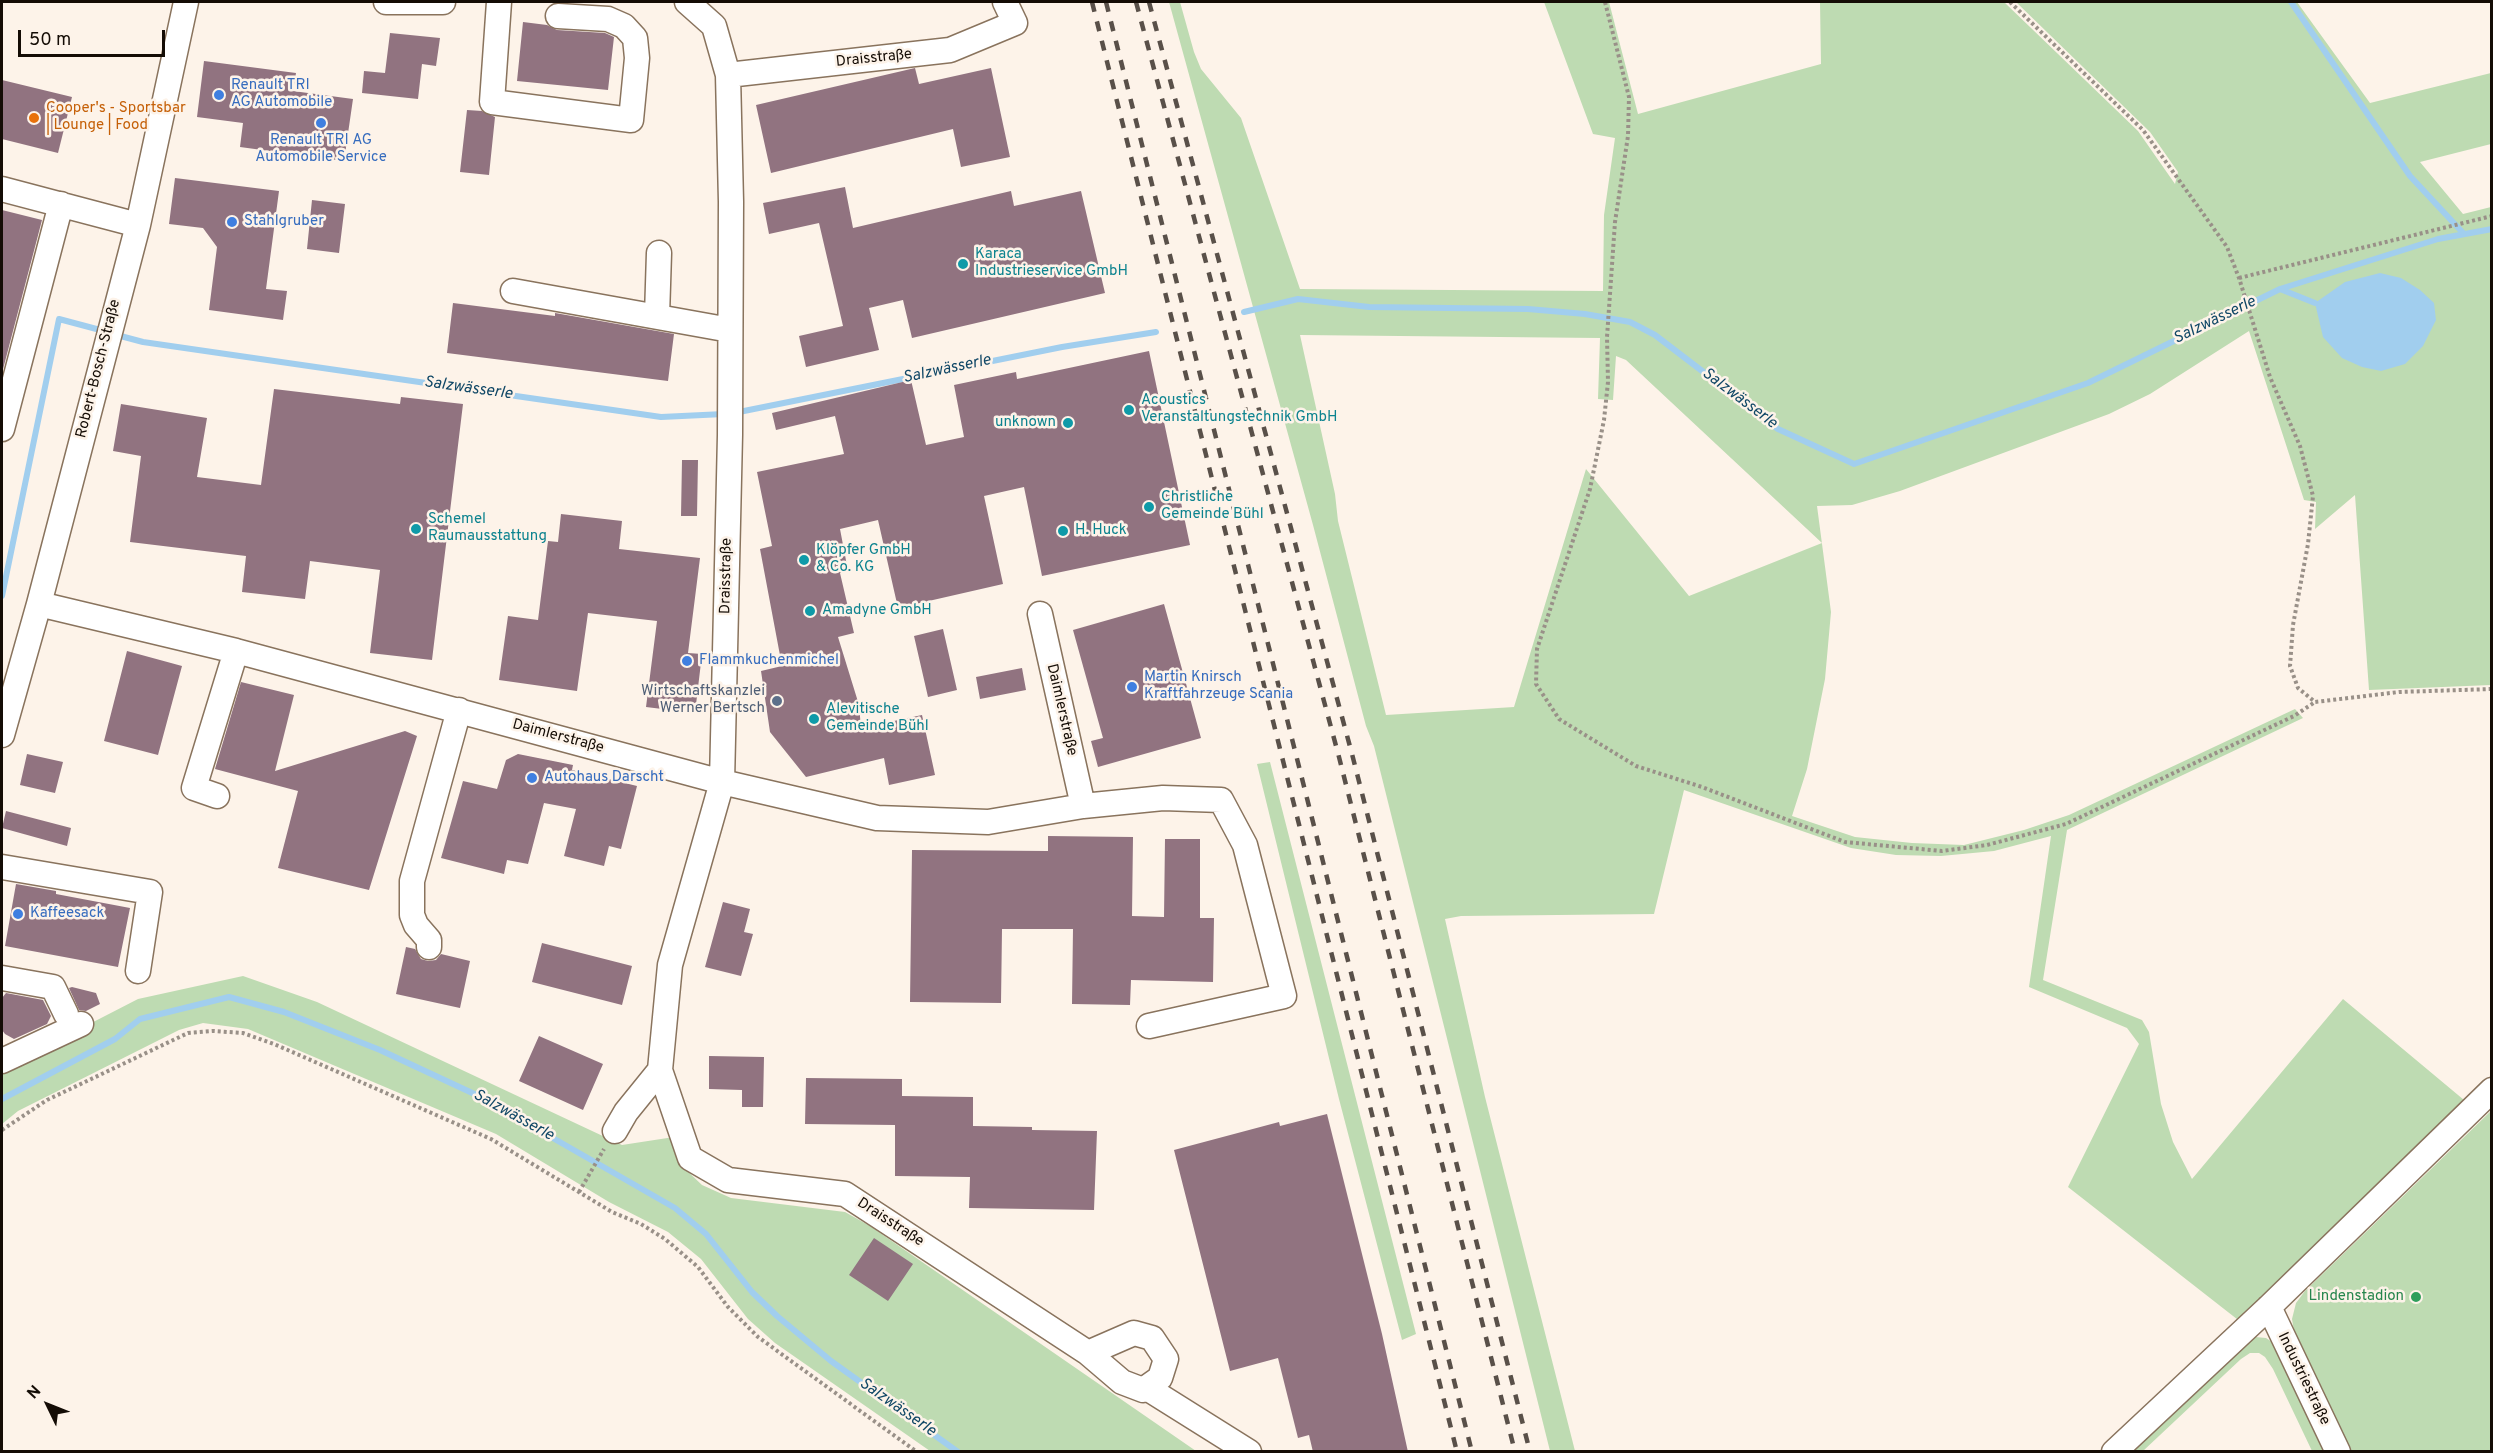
<!DOCTYPE html>
<meta charset="utf-8">
<style>
body{margin:0}
#map{position:relative;width:2493px;height:1453px;overflow:hidden;background:#fdf3e9;font-family:Overpass,sans-serif}
canvas{display:block}
.frame{position:absolute;inset:0;border:3px solid #140c05;pointer-events:none}
.north{position:absolute;left:18px;top:1375px;width:60px;height:60px;-webkit-text-stroke:4px #fdf3e9;paint-order:stroke;rotate:313deg;font-size:16px;font-weight:700;line-height:24px;text-align:center;color:#140c05}
.north::after{content:'';display:block;margin:auto;width:21px;height:27px;background:#140c05;clip-path:polygon(50% 0,100% 100%,50% 72%,0 100%)}
.scale{position:absolute;left:18px;top:30px;width:147px;height:27px;box-sizing:border-box;border:3px solid #140c05;border-top:0;padding-left:8px;font-size:18px;line-height:21px;white-space:nowrap;color:#140c05;-webkit-text-stroke:4px #fdf3e9;paint-order:stroke}
</style>
<div id="map">
<canvas width="2493" height="1453"></canvas>
<div class="frame"></div>
<div class="north">N</div>
<div class="scale">50 m</div>
</div>
<script>
const ctx = document.querySelector('canvas').getContext('2d');
ctx.lineJoin = 'round';
function paint(path, color) { ctx.fillStyle = color; ctx.fill(path, 'evenodd'); }
const poly = rows => new Path2D(rows.map(r => 'M' + r).join(''));
function strokePath(path, color, width, dash) { ctx.strokeStyle = color; ctx.lineWidth = width; ctx.lineCap = dash ? 'butt' : 'round'; ctx.setLineDash(dash || []); ctx.stroke(path); }
function label(font, color, halo, rows, align = 'center') {
  ctx.font = font + ' Overpass,sans-serif'; ctx.lineWidth = 5; ctx.setLineDash([]); ctx.textBaseline = 'middle'; ctx.strokeStyle = halo; ctx.fillStyle = color; for (const [text, x, y, turn = 0] of rows) {
    ctx.save(); ctx.translate(x, y); ctx.rotate((+turn || 0) * Math.PI / 180); ctx.textAlign = isNaN(turn) ? turn : align; if (halo) ctx.strokeText(text, 0, 0); ctx.fillText(text, 0, 0); ctx.restore();
  }
}
paint(poly([
 [1169,2,1180,2,1194,52,1201,69,1241,118,1300,289,1603,291,1604,215,1615,138,1593,134,1544,2,1609,2,1638,114,1821,64,1820,2,2004,2,2138,131,2175,184,2178,172,2150,132,2016,2,2297,2,2370,103,2491,73,2491,144,2420,162,2463,214,2491,207,2491,685,2369,690,2355,495,2315,529,2316,502,2304,500,2249,331,2150,394,2109,414,1900,491,1852,505,1817,506,1831,612,1825,679,1807,769,1792,816,1855,837,1912,843,1964,845,2024,830,2069,815,2295,709,2303,718,2067,830,2043,980,2142,1020,2149,1032,2161,1104,2173,1142,2192,1179,2343,999,2470,1105,2242,1323,2068,1187,2139,1044,2127,1028,2029,987,2051,836,1994,851,1941,856,1896,855,1851,848,1684,790,1654,914,1461,916,1445,919,1485,1097,1575,1451,1550,1451,1374,746,1366,726,1313,525],
 [1300,335,1600,338,1598,399,1613,400,1616,356,1626,360,1822,543,1689,596,1586,469,1514,707,1386,715,1338,521,1335,494],
 [1270,762,1416,1334,1402,1340,1339,1099,1257,764],
 [243,976,317,1002,622,1145,674,1137,683,1167,702,1185,731,1198,845,1212,870,1226,1196,1451,930,1451,775,1343,748,1319,701,1259,668,1232,609,1202,496,1134,248,1029,203,1023,179,1030,18,1111,2,1124,2,1069,138,999],
 [2491,1111,2491,1451,2350,1451,2295,1337,2292,1319,2296,1303,2305,1291],
 [2255,1337,2266,1338,2275,1344,2329,1451,2312,1451,2273,1369,2265,1357,2259,1353,2250,1353,2241,1359,2143,1451,2124,1452,2244,1341]
]), '#bedbb2');
paint(poly([
 [2380,273,2401,278,2420,290,2434,303,2436,320,2423,346,2405,364,2381,371,2362,367,2342,358,2323,337,2315,303,2345,282]
]), '#a1ceee');
strokePath(poly([
 [2291,2,2410,176,2464,234],
 [2280,289,2315,303],
 [1244,312,1298,299,1369,307,1528,309,1585,314,1630,322,1655,335,1778,429,1854,464,2088,383,2280,289,2438,239,2492,229],
 [113,334,143,342,661,417,724,414],
 [734,413,1062,347,1156,332],
 [2,596,59,319,104,331],
 [2,1099,115,1039,140,1019,229,997,284,1012,380,1050,483,1098,675,1208,706,1234,752,1292,777,1316,831,1361,958,1452]
]), '#a1ceee', 6);
paint(poly([
 [523,22,547,25,557,30,605,33,614,37,608,90,517,81],
 [390,33,440,38,436,66,422,64,418,99,362,93,364,71,385,73],
 [204,61,296,73,293,91,353,99,344,161,240,147,243,123,197,117],
 [915,68,919,84,991,68,1010,157,961,167,953,129,771,173,756,105],
 [2,80,72,97,58,153,2,139],
 [467,110,482,111,495,117,489,175,460,172],
 [175,178,279,191,266,289,287,291,283,320,209,310,217,247,203,228,169,224],
 [845,187,853,228,1011,191,1014,206,1081,191,1105,293,912,338,903,300,869,308,879,350,806,367,799,336,843,326,819,223,769,234,763,203],
 [312,200,345,204,339,253,307,249],
 [2,210,42,220,2,373],
 [453,303,555,316,555,313,674,334,668,381,447,353],
 [1149,351,1190,545,1042,576,1024,487,984,496,1003,584,898,608,878,520,840,529,848,571,840,573,854,633,838,637,859,705,861,728,922,715,935,775,889,785,884,758,806,777,770,732,761,671,782,666,760,549,772,546,757,472,844,454,835,416,776,430,772,413,911,380,926,445,964,437,954,385,1016,372,1017,379],
 [274,389,400,404,401,397,463,404,432,660,370,653,380,570,310,561,305,599,242,592,246,556,130,542,141,456,113,451,121,404,207,418,197,477,261,485],
 [682,460,698,460,697,516,681,516],
 [561,514,622,521,619,549,700,558,688,653,702,654,695,713,646,707,657,621,588,613,577,691,499,680,508,616,538,620,548,541,558,542],
 [1164,604,1201,738,1098,767,1091,741,1103,738,1073,630],
 [943,629,957,690,928,697,914,636],
 [127,651,182,666,158,755,104,741],
 [1022,668,1026,690,980,699,976,677],
 [241,682,294,695,275,771,405,731,417,736,369,890,278,868,298,791,215,769],
 [27,754,63,762,55,793,20,785],
 [518,754,573,765,572,770,637,786,621,849,609,846,604,866,564,856,576,809,544,803,528,864,507,860,504,874,441,858,463,781,497,789,506,760],
 [6,811,71,828,67,846,2,828],
 [1048,836,1133,837,1132,916,1164,917,1165,839,1200,839,1200,918,1214,918,1213,982,1131,980,1130,1005,1072,1004,1073,929,1002,929,1001,1003,910,1002,912,850,1048,851],
 [16,884,56,891,56,894,130,908,118,967,5,946],
 [723,902,750,909,744,932,753,934,741,976,705,967],
 [542,943,632,966,622,1005,532,982],
 [406,947,415,949,421,959,428,961,436,960,441,954,470,961,460,1008,396,994],
 [72,987,96,993,100,1004,86,1011,79,1010,69,988],
 [6,993,43,1000,51,1016,47,1024,14,1039,5,1034,2,1030,2,998],
 [539,1036,603,1064,583,1110,519,1081],
 [709,1056,764,1057,763,1107,742,1107,742,1090,709,1089],
 [806,1078,902,1079,902,1096,973,1097,973,1126,1032,1127,1032,1130,1097,1131,1094,1210,969,1208,970,1177,895,1176,895,1125,805,1124],
 [1327,1114,1382,1334,1408,1452,1313,1452,1309,1435,1298,1438,1278,1358,1230,1371,1174,1150,1279,1122,1280,1126],
 [874,1238,913,1264,888,1301,849,1275]
]), '#917380');
const minor = poly([
 [386,2,443,2],
 [499,2,492,102,631,120,637,58,635,38,624,26,608,19,558,16],
 [687,2,714,26,728,75,731,202,730,435,722,782,670,965,660,1070,690,1158,728,1180,845,1194,1088,1353,1122,1382,1143,1390,1160,1378,1166,1359,1152,1338,1134,1333,1088,1353],
 [728,75,950,50,1015,23,1005,2],
 [2,189,138,225],
 [513,291,730,330],
 [657,316,659,253],
 [2,429,61,204],
 [39,604,236,651,722,782,877,818,988,822,1083,806,1163,798,1221,800,1245,845,1284,996,1149,1026],
 [1040,614,1083,806],
 [2,735,39,604,138,225,186,2],
 [217,796,194,788,236,651],
 [2,867,150,892,138,971],
 [429,947,429,940,416,925,412,915,412,881,459,710],
 [2,978,53,987,66,1014],
 [2,1061,81,1024],
 [615,1131,626,1112,660,1070],
 [2269,1307,2338,1452],
 [1147,1388,1249,1452],
 [2114,1452,2269,1307,2492,1090]
]);
strokePath(minor, '#89735d', 27);
strokePath(poly([
 [1605,2,1629,97,1628,136,1615,222,1607,337,1608,382,1604,420,1590,489,1537,649,1536,684,1559,719,1636,766,1702,787,1845,842,1942,851,1987,845,2066,824,2294,716,2315,702],
 [2010,2,2143,130,2227,247,2239,278,2270,377,2300,446,2313,496,2308,544,2293,625,2290,666,2298,688,2315,702,2399,692,2492,689],
 [2239,278,2492,216],
 [2,1130,47,1100,188,1033,213,1031,243,1033,274,1044,491,1139,612,1212,641,1224,665,1239,698,1267,728,1307,758,1337,917,1452],
 [579,1192,604,1149]
]), '#999088', 4, [3, 3]);
strokePath(minor, '#fff', 24);
strokePath(poly([
 [1092,2,1457,1452],
 [1106,2,1472,1452],
 [1136,2,1339,757,1515,1452],
 [1149,2,1352,754,1530,1452]
]), '#595049', 4.5, [10, 10]);
for (const [x, y, r, color] of [
 [219,95,6,"#3f7fe0"],
 [34,118,6,"#e8710a"],
 [321,123,6,"#3f7fe0"],
 [232,222,6,"#3f7fe0"],
 [963,264,6,"#0f9aa8"],
 [1129,410,6,"#0f9aa8"],
 [1068,423,6,"#0f9aa8"],
 [1149,507,6,"#0f9aa8"],
 [416,529,6,"#0f9aa8"],
 [1063,531,6,"#0f9aa8"],
 [804,560,6,"#0f9aa8"],
 [810,611,6,"#0f9aa8"],
 [687,661,6,"#3f7fe0"],
 [1132,687,6,"#3f7fe0"],
 [777,701,6,"#5c6f8a"],
 [814,719,6,"#0f9aa8"],
 [532,778,6,"#3f7fe0"],
 [18,914,6,"#3f7fe0"],
 [2416,1297,6,"#2e9e5b"]
]) { const dot = new Path2D(); dot.arc(x, y, r, 0, 2 * Math.PI); ctx.fillStyle = color; ctx.fill(dot); strokePath(dot, '#fdf3e9', 2); }
label('15px', '#140c05', '#fdf3e9', [
 ["Draisstraße",874,59,-6],
 ["Robert-Bosch-Straße",99,369,-76],
 ["Draisstraße",727,576,-89],
 ["Daimlerstraße",1061,710,77],
 ["Daimlerstraße",558,737,15],
 ["Draisstraße",890,1223,33],
 ["Industriestraße",2303,1379,64]
]);
label('15px', '#366cbe', '#fdf3e9', [
 ["Renault TRI",231,86],
 ["AG Automobile",231,103],
 ["Renault TRI AG",321,141,"center"],
 ["Automobile Service",321,158,"center"],
 ["Stahlgruber",244,222],
 ["Flammkuchenmichel",699,661],
 ["Martin Knirsch",1144,678],
 ["Kraftfahrzeuge Scania",1144,695],
 ["Autohaus Darscht",544,778],
 ["Kaffeesack",30,914]
], 'left');
label('15px', '#c56008', '#fdf3e9', [
 ["Cooper's - Sportsbar",46,109],
 ["| Lounge | Food",46,126]
], 'left');
label('15px', '#0d838f', '#fdf3e9', [
 ["Karaca",975,255],
 ["Industrieservice GmbH",975,272],
 ["Acoustics",1141,401],
 ["Veranstaltungstechnik GmbH",1141,418],
 ["unknown",1056,423,"right"],
 ["Christliche",1161,498],
 ["Gemeinde Bühl",1161,515],
 ["Schemel",428,520],
 ["Raumausstattung",428,537],
 ["H. Huck",1075,531],
 ["Klöpfer GmbH",816,551],
 ["& Co. KG",816,568],
 ["Amadyne GmbH",822,611],
 ["Alevitische",826,710],
 ["Gemeinde Bühl",826,727]
], 'left');
label('15px', '#4e5e75', '#fdf3e9', [
 ["Wirtschaftskanzlei",765,692],
 ["Werner Bertsch",765,709]
], 'right');
label('15px', '#27864d', '#fdf3e9', [
 ["Lindenstadion",2404,1297]
], 'right');
label('italic 16px', '#104766', '#fdf3e9', [
 ["Salzwässerle",2215,321,-26],
 ["Salzwässerle",947,370,-12],
 ["Salzwässerle",468,389,8],
 ["Salzwässerle",1739,399,37],
 ["Salzwässerle",513,1116,29],
 ["Salzwässerle",897,1408,35]
]);
</script>
